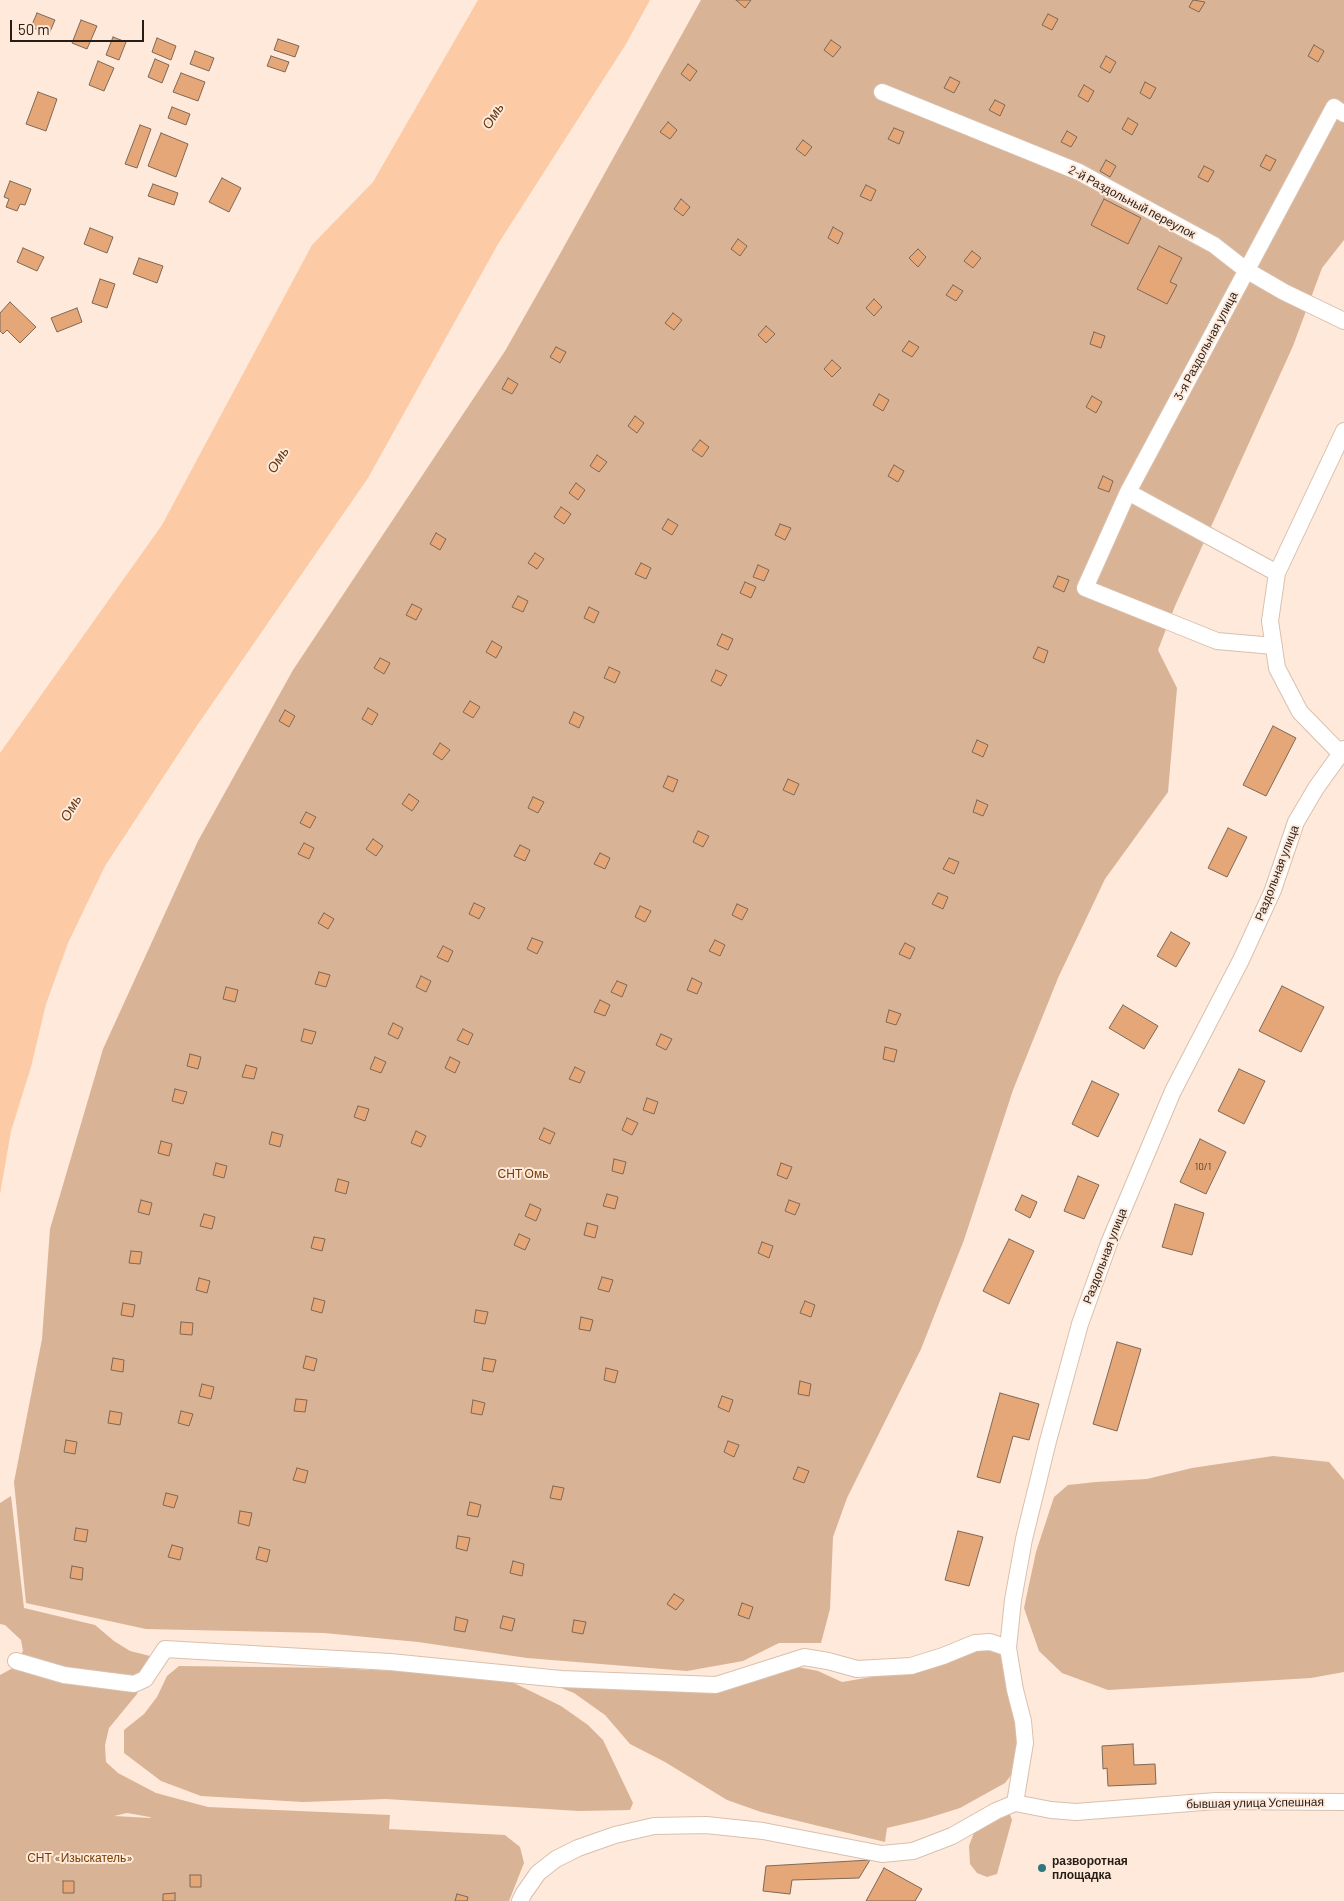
<!DOCTYPE html>
<meta charset="utf-8">
<style>
body{margin:0}
#map{position:relative;width:1344px;height:1901px;overflow:hidden;background:#fee9da;font-family:Barlow,sans-serif}
canvas{display:block}
.scale{position:absolute;left:10px;top:20px;width:134px;height:22px;box-sizing:border-box;border:2px solid #261d16;border-top:0;padding-left:6px;font-size:15px;line-height:18px;white-space:nowrap;color:#261d16;-webkit-text-stroke:4px #fee9da;paint-order:stroke}
</style>
<div id="map">
<canvas width="1344" height="1901"></canvas>
<div class="scale">50 m</div>
</div>
<script>
const ctx = document.querySelector('canvas').getContext('2d');
ctx.lineJoin = 'round';
function paint(path, color) { ctx.fillStyle = color; ctx.fill(path, 'evenodd'); }
const poly = rows => new Path2D(rows.map(r => 'M' + r).join(''));
function strokePath(path, color, width, dash) { ctx.strokeStyle = color; ctx.lineWidth = width; ctx.lineCap = dash ? 'butt' : 'round'; ctx.setLineDash(dash || []); ctx.stroke(path); }
function label(font, color, halo, rows, align = 'center') {
  ctx.font = font + ' Barlow,sans-serif'; ctx.lineWidth = 4; ctx.setLineDash([]); ctx.textBaseline = 'middle'; ctx.strokeStyle = halo; ctx.fillStyle = color; for (const [text, x, y, turn = 0] of rows) {
    ctx.save(); ctx.translate(x, y); ctx.rotate((+turn || 0) * Math.PI / 180); ctx.textAlign = isNaN(turn) ? turn : align; if (halo) ctx.strokeText(text, 0, 0); ctx.fillText(text, 0, 0); ctx.restore();
  }
}
paint(poly([
 [701,0,1344,0,1344,240,1322,268,1293,346,1175,606,1158,650,1177,688,1168,792,1105,879,1058,978,1013,1090,964,1240,921,1349,847,1498,833,1537,830,1609,821,1643,779,1643,743,1661,687,1671,527,1658,418,1642,324,1633,146,1629,26,1603,14,1482,42,1339,50,1229,103,1049,198,841,293,670,505,351,556,261],
 [1273,1456,1329,1462,1344,1480,1344,1672,1311,1678,1108,1690,1062,1673,1039,1651,1024,1608,1036,1552,1054,1497,1068,1485,1096,1482,1147,1479,1192,1468],
 [11,1496,24,1608,95,1625,114,1641,130,1651,150,1656,137,1694,109,1728,105,1745,106,1762,118,1773,156,1793,208,1807,390,1815,389,1829,505,1835,520,1847,524,1863,509,1901,0,1901,0,1675,13,1668,23,1651,21,1640,5,1625,0,1624,0,1503],
 [127,1813,150,1817,151,1818,114,1816],
 [995,1649,1003,1655,1019,1730,1012,1774,1005,1783,960,1808,925,1819,887,1828,885,1842,761,1812,727,1800,665,1762,630,1744,605,1715,574,1693,544,1681,716,1691,754,1682,798,1667,818,1671,842,1682,901,1672,969,1651],
 [179,1666,334,1668,474,1675,514,1683,561,1706,588,1725,603,1740,633,1803,630,1810,579,1811,386,1799,303,1802,201,1796,161,1781,124,1753,124,1730,144,1714,157,1697,167,1676],
 [1009,1812,1012,1820,997,1874,987,1877,977,1873,970,1864,969,1846,975,1830]
]), '#d9b396');
paint(poly([
 [478,0,650,0,626,44,498,244,368,478,196,727,105,866,68,943,46,1004,31,1067,11,1131,0,1194,0,753,162,525,312,245,373,182]
]), '#fccaa4');
const building = poly([
 [736,0,751,0,745,8,736,0],
 [1193,0,1205,2,1199,12,1189,7,1193,0],
 [37,13,55,20,49,34,31,27,37,13],
 [1048,14,1058,19,1052,30,1042,25,1048,14],
 [81,20,97,26,87,49,72,43,81,20],
 [113,37,126,42,119,60,106,55,113,37],
 [157,38,176,46,171,60,152,52,157,38],
 [278,39,299,46,295,57,274,50,278,39],
 [831,40,841,47,833,57,824,50,831,40],
 [1314,45,1324,51,1318,62,1308,56,1314,45],
 [195,51,214,58,209,71,190,64,195,51],
 [271,56,289,62,285,72,267,66,271,56],
 [1106,56,1116,62,1110,73,1100,67,1106,56],
 [155,59,169,65,162,83,148,77,155,59],
 [98,61,114,68,104,91,89,85,98,61],
 [688,64,697,71,690,81,681,74,688,64],
 [181,73,205,82,198,101,173,92,181,73],
 [950,77,960,82,954,93,944,88,950,77],
 [1145,82,1156,88,1150,99,1140,93,1145,82],
 [1084,85,1094,91,1088,102,1078,96,1084,85],
 [38,92,57,99,46,131,26,124,38,92],
 [995,100,1005,105,1000,116,989,110,995,100],
 [172,107,190,114,186,125,168,118,172,107],
 [1128,118,1138,124,1132,135,1122,129,1128,118],
 [668,122,677,130,670,139,660,132,668,122],
 [140,125,151,129,137,168,125,164,140,125],
 [894,128,904,132,899,144,888,139,894,128],
 [1067,131,1077,137,1071,147,1061,142,1067,131],
 [161,133,188,144,176,177,148,166,161,133],
 [803,140,812,147,805,156,796,149,803,140],
 [1266,155,1276,160,1270,171,1260,166,1266,155],
 [1106,160,1116,166,1110,177,1100,171,1106,160],
 [1204,166,1214,171,1208,182,1198,177,1204,166],
 [222,178,241,188,229,212,209,202,222,178],
 [10,181,31,189,25,205,20,204,17,211,6,207,9,199,4,197,10,181],
 [153,184,178,193,174,205,148,196,153,184],
 [866,185,876,190,871,201,860,196,866,185],
 [681,199,690,207,683,216,674,209,681,199],
 [1104,199,1141,218,1128,244,1091,225,1104,199],
 [833,227,843,233,838,244,828,238,833,227],
 [90,228,113,237,107,253,84,244,90,228],
 [738,239,747,246,740,256,731,249,738,239],
 [1159,246,1182,258,1170,282,1177,285,1167,304,1137,289,1159,246],
 [23,248,44,257,37,271,17,262,23,248],
 [918,249,926,257,918,267,909,258,918,249],
 [972,251,981,258,973,268,964,261,972,251],
 [139,258,163,266,157,283,133,274,139,258],
 [100,279,115,284,107,308,92,303,100,279],
 [953,285,963,291,956,301,946,295,953,285],
 [874,299,882,307,874,316,866,308,874,299],
 [10,302,36,327,20,343,7,330,3,334,0,331,0,313,10,302],
 [77,308,82,322,57,332,51,318,77,308],
 [673,313,682,320,674,330,665,323,673,313],
 [766,326,775,334,766,343,758,335,766,326],
 [1094,332,1105,336,1101,348,1090,344,1094,332],
 [909,341,919,347,912,357,902,351,909,341],
 [556,347,566,352,560,363,550,357,556,347],
 [832,360,841,368,832,377,824,369,832,360],
 [508,378,518,384,512,394,502,389,508,378],
 [879,394,889,400,883,411,873,405,879,394],
 [1092,396,1102,402,1096,413,1086,407,1092,396],
 [635,416,644,423,637,433,628,426,635,416],
 [700,440,709,447,702,457,692,450,700,440],
 [597,455,607,462,599,472,590,466,597,455],
 [894,465,904,471,898,482,888,476,894,465],
 [1103,476,1113,481,1109,492,1098,488,1103,476],
 [576,483,585,490,578,500,569,493,576,483],
 [561,507,571,514,564,524,554,517,561,507],
 [668,519,678,525,672,535,662,529,668,519],
 [780,524,791,528,785,540,775,535,780,524],
 [436,533,446,539,440,550,430,544,436,533],
 [535,553,544,559,537,569,528,563,535,553],
 [641,563,651,568,646,579,635,574,641,563],
 [758,565,769,570,764,581,753,577,758,565],
 [1058,576,1069,580,1064,592,1053,587,1058,576],
 [745,582,756,587,751,598,740,593,745,582],
 [518,596,528,601,523,612,512,607,518,596],
 [412,604,422,609,416,620,406,615,412,604],
 [589,607,599,612,594,623,584,618,589,607],
 [722,634,733,639,728,650,717,645,722,634],
 [492,641,502,647,496,658,486,652,492,641],
 [1038,647,1048,651,1044,663,1033,658,1038,647],
 [380,658,390,663,384,674,374,668,380,658],
 [609,667,620,672,615,683,604,678,609,667],
 [716,670,727,675,721,686,711,681,716,670],
 [470,701,480,707,473,718,463,712,470,701],
 [368,708,378,714,372,725,362,719,368,708],
 [285,710,295,716,289,727,279,721,285,710],
 [574,712,584,717,579,728,569,723,574,712],
 [1273,726,1296,738,1266,796,1243,785,1273,726],
 [977,740,988,745,983,757,972,752,977,740],
 [440,743,450,750,442,760,433,754,440,743],
 [668,776,678,780,673,792,663,787,668,776],
 [788,779,799,784,794,795,783,790,788,779],
 [409,794,419,801,412,811,402,804,409,794],
 [533,797,544,802,538,813,528,808,533,797],
 [977,800,988,805,983,816,973,812,977,800],
 [306,812,316,817,310,828,300,823,306,812],
 [1228,828,1247,837,1227,877,1208,868,1228,828],
 [698,831,709,836,703,847,693,842,698,831],
 [373,839,383,846,376,856,366,849,373,839],
 [304,843,314,848,309,859,298,854,304,843],
 [520,845,530,850,525,861,514,856,520,845],
 [600,853,610,858,605,869,594,864,600,853],
 [949,858,959,862,954,874,943,869,949,858],
 [938,893,948,897,943,909,932,904,938,893],
 [474,903,485,908,479,919,469,914,474,903],
 [737,904,748,909,742,920,732,915,737,904],
 [640,906,651,911,645,922,635,917,640,906],
 [324,913,334,919,328,929,318,923,324,913],
 [1171,932,1190,943,1176,967,1157,956,1171,932],
 [532,938,543,942,537,954,527,949,532,938],
 [715,940,725,945,720,956,709,951,715,940],
 [905,943,915,948,910,959,899,954,905,943],
 [443,946,453,951,448,962,437,957,443,946],
 [319,972,330,975,326,987,315,984,319,972],
 [421,976,431,981,426,992,416,987,421,976],
 [692,978,702,983,697,994,687,990,692,978],
 [617,981,627,985,622,997,611,992,617,981],
 [1282,986,1324,1007,1301,1052,1259,1031,1282,986],
 [226,987,238,990,235,1002,223,999,226,987],
 [600,1000,610,1005,605,1016,594,1012,600,1000],
 [1123,1005,1158,1026,1144,1049,1109,1028,1123,1005],
 [889,1010,901,1014,896,1025,886,1022,889,1010],
 [393,1023,403,1028,398,1039,388,1034,393,1023],
 [304,1029,316,1032,312,1044,301,1041,304,1029],
 [463,1029,473,1034,468,1045,457,1040,463,1029],
 [661,1034,672,1039,666,1050,656,1045,661,1034],
 [885,1047,897,1050,894,1062,883,1059,885,1047],
 [190,1054,201,1057,198,1069,187,1066,190,1054],
 [375,1057,386,1062,381,1073,370,1069,375,1057],
 [450,1057,460,1062,455,1073,445,1068,450,1057],
 [246,1065,257,1068,254,1079,242,1077,246,1065],
 [575,1067,585,1072,580,1083,569,1079,575,1067],
 [1239,1069,1265,1081,1244,1124,1218,1111,1239,1069],
 [1092,1081,1119,1094,1098,1137,1072,1124,1092,1081],
 [175,1089,187,1092,183,1104,172,1101,175,1089],
 [647,1098,658,1102,654,1114,643,1110,647,1098],
 [358,1106,369,1109,365,1121,354,1117,358,1106],
 [627,1118,638,1123,632,1135,622,1130,627,1118],
 [544,1128,555,1133,550,1144,539,1139,544,1128],
 [416,1131,426,1136,421,1147,411,1143,416,1131],
 [272,1132,283,1135,280,1147,269,1144,272,1132],
 [1200,1139,1226,1152,1206,1194,1180,1182,1200,1139],
 [161,1141,172,1144,169,1156,158,1153,161,1141],
 [614,1159,626,1162,623,1174,612,1171,614,1159],
 [216,1163,227,1166,224,1178,213,1175,216,1163],
 [781,1163,792,1167,787,1179,777,1175,781,1163],
 [1078,1176,1099,1185,1084,1219,1064,1211,1078,1176],
 [338,1179,349,1182,346,1194,335,1191,338,1179],
 [607,1194,618,1197,615,1209,603,1206,607,1194],
 [1022,1195,1037,1202,1030,1218,1015,1210,1022,1195],
 [141,1200,152,1203,149,1215,138,1212,141,1200],
 [789,1200,800,1204,795,1215,785,1211,789,1200],
 [530,1204,541,1209,536,1221,525,1216,530,1204],
 [1175,1204,1204,1213,1192,1255,1162,1247,1175,1204],
 [204,1214,215,1217,212,1229,200,1226,204,1214],
 [587,1223,598,1226,595,1238,584,1235,587,1223],
 [519,1234,530,1239,525,1250,514,1245,519,1234],
 [314,1237,325,1239,322,1251,311,1248,314,1237],
 [1009,1239,1034,1251,1009,1304,983,1291,1009,1239],
 [762,1242,773,1246,769,1258,758,1253,762,1242],
 [131,1251,142,1252,140,1264,129,1263,131,1251],
 [602,1277,613,1280,609,1292,598,1289,602,1277],
 [199,1278,210,1281,207,1293,196,1290,199,1278],
 [314,1298,325,1301,322,1313,311,1310,314,1298],
 [805,1301,815,1305,811,1317,800,1313,805,1301],
 [123,1303,135,1305,133,1317,121,1315,123,1303],
 [476,1310,488,1312,485,1324,474,1322,476,1310],
 [581,1317,593,1320,590,1331,579,1329,581,1317],
 [181,1322,193,1323,192,1335,180,1334,181,1322],
 [1117,1342,1141,1349,1117,1431,1093,1424,1117,1342],
 [306,1356,317,1359,314,1371,303,1368,306,1356],
 [113,1358,124,1360,123,1372,111,1370,113,1358],
 [484,1358,496,1360,493,1372,482,1370,484,1358],
 [606,1368,618,1371,615,1383,604,1380,606,1368],
 [800,1381,811,1384,809,1396,798,1394,800,1381],
 [202,1384,214,1387,211,1399,199,1396,202,1384],
 [1000,1393,1039,1404,1029,1440,1013,1436,1000,1483,977,1477,1000,1393],
 [722,1396,733,1400,729,1412,718,1407,722,1396],
 [296,1399,307,1400,305,1412,294,1411,296,1399],
 [473,1400,485,1403,482,1415,471,1413,473,1400],
 [110,1411,122,1413,120,1425,108,1423,110,1411],
 [181,1411,193,1414,189,1426,178,1423,181,1411],
 [66,1440,77,1442,75,1454,64,1452,66,1440],
 [728,1441,739,1445,734,1457,724,1452,728,1441],
 [798,1467,809,1471,804,1483,793,1479,798,1467],
 [297,1468,308,1471,305,1483,293,1480,297,1468],
 [553,1486,564,1488,561,1500,550,1498,553,1486],
 [166,1493,178,1496,174,1508,163,1505,166,1493],
 [470,1502,481,1505,478,1517,467,1515,470,1502],
 [240,1511,252,1513,249,1526,238,1523,240,1511],
 [76,1528,88,1530,86,1542,74,1540,76,1528],
 [958,1531,983,1537,969,1586,945,1580,958,1531],
 [458,1536,470,1538,467,1551,456,1548,458,1536],
 [172,1545,183,1548,180,1560,168,1557,172,1545],
 [259,1547,270,1550,267,1562,256,1559,259,1547],
 [513,1561,524,1564,522,1576,510,1573,513,1561],
 [72,1566,83,1568,82,1580,70,1578,72,1566],
 [674,1594,684,1600,676,1610,667,1604,674,1594],
 [742,1603,753,1607,749,1619,738,1615,742,1603],
 [503,1616,515,1619,512,1631,500,1628,503,1616],
 [456,1617,468,1620,465,1632,454,1630,456,1617],
 [574,1620,586,1622,583,1634,572,1632,574,1620],
 [1133,1744,1134,1765,1155,1764,1156,1784,1108,1786,1107,1768,1103,1769,1102,1746,1133,1744],
 [870,1860,859,1878,792,1880,790,1894,763,1891,766,1866,870,1860],
 [884,1868,922,1889,915,1901,866,1901,884,1868],
 [190,1875,201,1875,201,1887,190,1887,190,1875],
 [63,1881,74,1881,74,1893,63,1893,63,1881],
 [175,1893,175,1901,163,1901,163,1894,175,1893],
 [457,1894,468,1897,467,1901,455,1901,457,1894]
]);
paint(building, '#e5a778');
strokePath(building, '#7e6857', 1);
const street = poly([
 [882,92,1079,172,1214,245,1246,270,1284,292,1344,321],
 [1128,492,1277,573],
 [1274,646,1217,641,1085,588,1128,492,1334,107,1344,114],
 [1341,754,1300,712,1277,668,1270,621,1277,573,1344,431],
 [16,1661,64,1675,134,1684,145,1679,165,1649,390,1662,561,1679,716,1685,804,1657,828,1661,857,1669,911,1666,943,1656,975,1643,990,1642,1008,1648],
 [1015,1803,1025,1743,1023,1721,1015,1690,1008,1648,1013,1600,1024,1539,1048,1441,1080,1324,1109,1243,1173,1091,1241,960,1273,890,1296,822,1316,788,1344,749],
 [1015,1803,1051,1810,1076,1812,1216,1801,1344,1802],
 [520,1901,524,1893,538,1873,556,1859,578,1848,615,1835,654,1826,706,1825,763,1831,882,1854,913,1851,952,1836,996,1811,1015,1803]
]);
strokePath(street, '#d9c0ad', 18);
strokePath(street, '#fff', 16);
for (const [x, y, r, color] of [
 [1042,1868,5,"#2e7680"]
]) { const dot = new Path2D(); dot.arc(x, y, r, 0, 2 * Math.PI); ctx.fillStyle = color; ctx.fill(dot); strokePath(dot, '#fee9da', 2); }
label('10px', '#56402e', null, [
 ["10/1",1203,1167]
]);
label('12px', '#261d16', '#fee9da', [
 ["2-й Раздольный переулок",1132,202,28],
 ["3-я Раздольная улица",1206,346,-62],
 ["Раздольная улица",1277,873,-69],
 ["Раздольная улица",1105,1256,-69],
 ["бывшая улица Успешная",1255,1803,-1]
]);
label('12px', '#753d00', '#fee9da', [
 ["СНТ Омь",523,1174],
 ["СНТ «Изыскатель»",80,1858]
]);
label('bold 12px', '#261d16', '#fee9da', [
 ["разворотная",1052,1861],
 ["площадка",1052,1875]
], 'left');
label('italic 14px', '#633a17', '#fee9da', [
 ["Омь",493,116,-58],
 ["Омь",278,460,-58],
 ["Омь",71,808,-60]
]);
</script>
